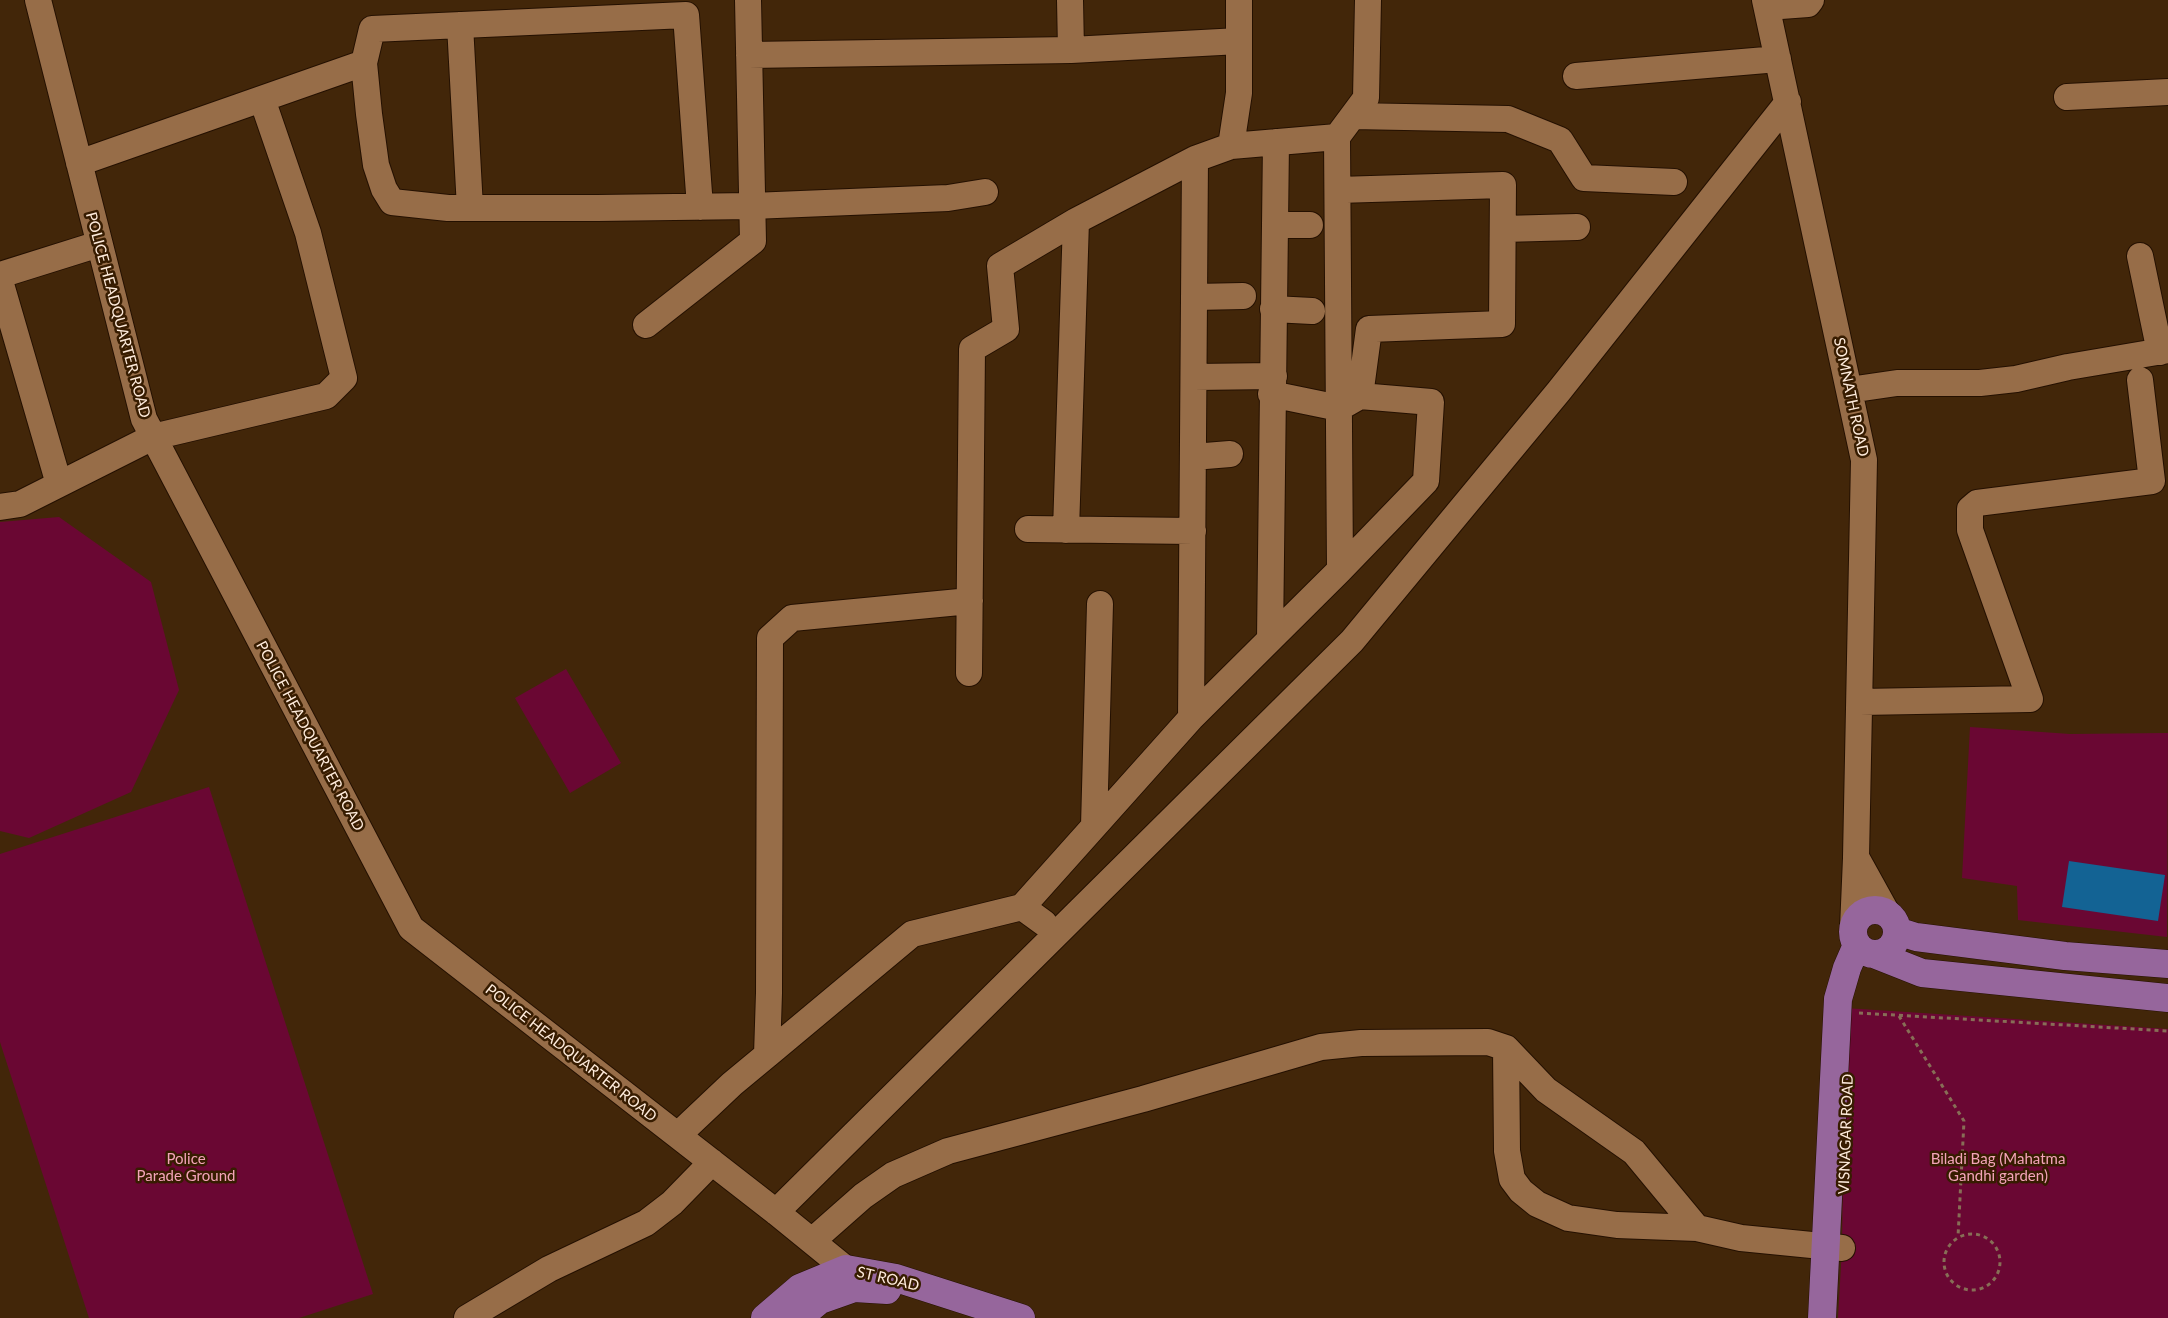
<!DOCTYPE html>
<style>
body{margin:0}
canvas{display:block;background:#422609}
</style>
<canvas width="2168" height="1318"></canvas>
<script>
const ctx = document.querySelector('canvas').getContext('2d');
ctx.lineJoin = 'round';
function paint(path, color) { ctx.fillStyle = color; ctx.fill(path, 'evenodd'); }
const poly = rows => new Path2D(rows.map(r => 'M' + r).join(''));
function strokePath(path, color, width, dash) { ctx.strokeStyle = color; ctx.lineWidth = width; ctx.lineCap = dash ? 'butt' : 'round'; ctx.setLineDash(dash || []); ctx.stroke(path); }
function label(font, color, halo, rows, align = 'center') {
  ctx.font = font + ' Lato,sans-serif'; ctx.lineWidth = 5; ctx.setLineDash([]); ctx.textBaseline = 'middle'; ctx.strokeStyle = halo; ctx.fillStyle = color; for (const [text, x, y, turn = 0] of rows) {
    ctx.save(); ctx.translate(x, y); ctx.rotate((+turn || 0) * Math.PI / 180); ctx.textAlign = isNaN(turn) ? turn : align; if (halo) ctx.strokeText(text, 0, 0); ctx.fillText(text, 0, 0); ctx.restore();
  }
}
paint(poly([
 [59,517,151,582,179,690,131,792,29,838,0,831,0,522],
 [566,669,621,763,570,793,515,698],
 [1970,727,2070,734,2168,733,2167,937,2018,920,2017,886,1962,878],
 [209,787,373,1294,299,1318,89,1318,0,1042,0,854],
 [1845,1008,2168,1029,2168,1318,1838,1318,1842,1248]
]), '#6a0733');
paint(poly([
 [2069,861,2165,875,2158,921,2062,907]
]), '#136394');
const minor = poly([
 [38,0,144,419,411,928,776,1212,846,1269,854,1287],
 [1070,0,1071,50,1239,41],
 [1765,0,1864,460,1856,857,1887,913],
 [1767,7,1808,4,1811,0],
 [460,25,470,208],
 [749,55,1071,50],
 [1576,76,1778,59],
 [2067,97,2168,92],
 [1353,116,1508,119,1560,140,1584,178,1674,182],
 [1231,146,1337,137],
 [79,163,364,63],
 [700,207,686,15,372,29,364,63,369,114,376,165,384,189,392,202,448,208,597,208,752,206,948,198,985,192],
 [1275,225,1310,225],
 [1503,229,1577,227],
 [2140,256,2160,352],
 [0,275,99,244],
 [0,281,59,484],
 [1194,297,1243,296],
 [1273,309,1312,311],
 [646,325,753,241,748,0],
 [1194,377,1274,376],
 [1849,390,1897,383,1980,383,2016,379,2068,367,2168,350],
 [1271,394,1339,408,1360,396,1369,329,1502,324,1503,185,1338,190],
 [1193,457,1230,454],
 [0,507,20,504,153,437,326,396,344,378,308,233,262,99],
 [1028,529,1193,531],
 [1066,530,1076,221,1195,159],
 [1340,570,1426,481,1431,402,1360,396],
 [1270,639,1276,142],
 [969,673,972,349,1006,329,1000,266,1076,221],
 [1860,702,2030,699,1970,530,1970,509,1977,503,2152,481,2140,380],
 [1191,718,1340,570,1337,137,1366,98,1368,0],
 [1094,826,1100,604],
 [1022,907,1191,718,1195,159,1231,146,1239,93,1239,0],
 [1853,928,1856,858],
 [1506,1048,1507,1151,1512,1179,1521,1191,1537,1204,1568,1218,1617,1225,1697,1228],
 [767,1055,912,934,1022,907,1044,923],
 [678,1135,732,1084,767,1055,769,993,770,638,792,618,970,601],
 [776,1212,1352,641,1559,391,1788,102],
 [812,1241,863,1196,893,1175,948,1151,1143,1099,1321,1047,1361,1043,1488,1042,1506,1048,1546,1090,1634,1152,1697,1228,1741,1238,1842,1248],
 [467,1318,549,1269,646,1223,672,1203,712,1162]
]);
const major = poly([
 '1853 932a22 22 0 1 1 44 0a22 22 0 1 1-44 0Z',
 [1897,931,1916,937,2065,956,2168,964],
 [1874,954,1922,973,2168,998],
 [765,1318,800,1288,846,1269,896,1278,1021,1318],
 [798,1318,820,1300,854,1288,887,1290],
 [1822,1318,1838,999,1847,968,1857,945]
]);
strokePath(minor, '#241000', 28);
strokePath(major, '#241000', 29);
strokePath(poly([
 [1859,1013,2168,1031],
 [1899,1016,1964,1121,1958,1237],
 '1944 1262a28 28 0 1 1 56 0a28 28 0 1 1-56 0Z'
]), '#876e56', 3, [4, 4]);
strokePath(minor, '#976d48', 26);
strokePath(major, '#96669c', 28);
label('15px', '#feebdb', '#371c00', [
 ["POLICE HEADQUARTER ROAD",118,315,75],
 ["SOMNATH ROAD",1851,397,78],
 ["POLICE HEADQUARTER ROAD",310,736,62],
 ["POLICE HEADQUARTER ROAD",571,1053,38],
 ["VISNAGAR ROAD",1846,1134,-88],
 ["ST ROAD",888,1279,13]
]);
label('15px', '#f4a4b9', '#371c00', [
 ["Police",186,1159],
 ["Parade Ground",186,1176],
 ["Biladi Bag (Mahatma",1998,1159],
 ["Gandhi garden)",1998,1176]
]);
</script>
